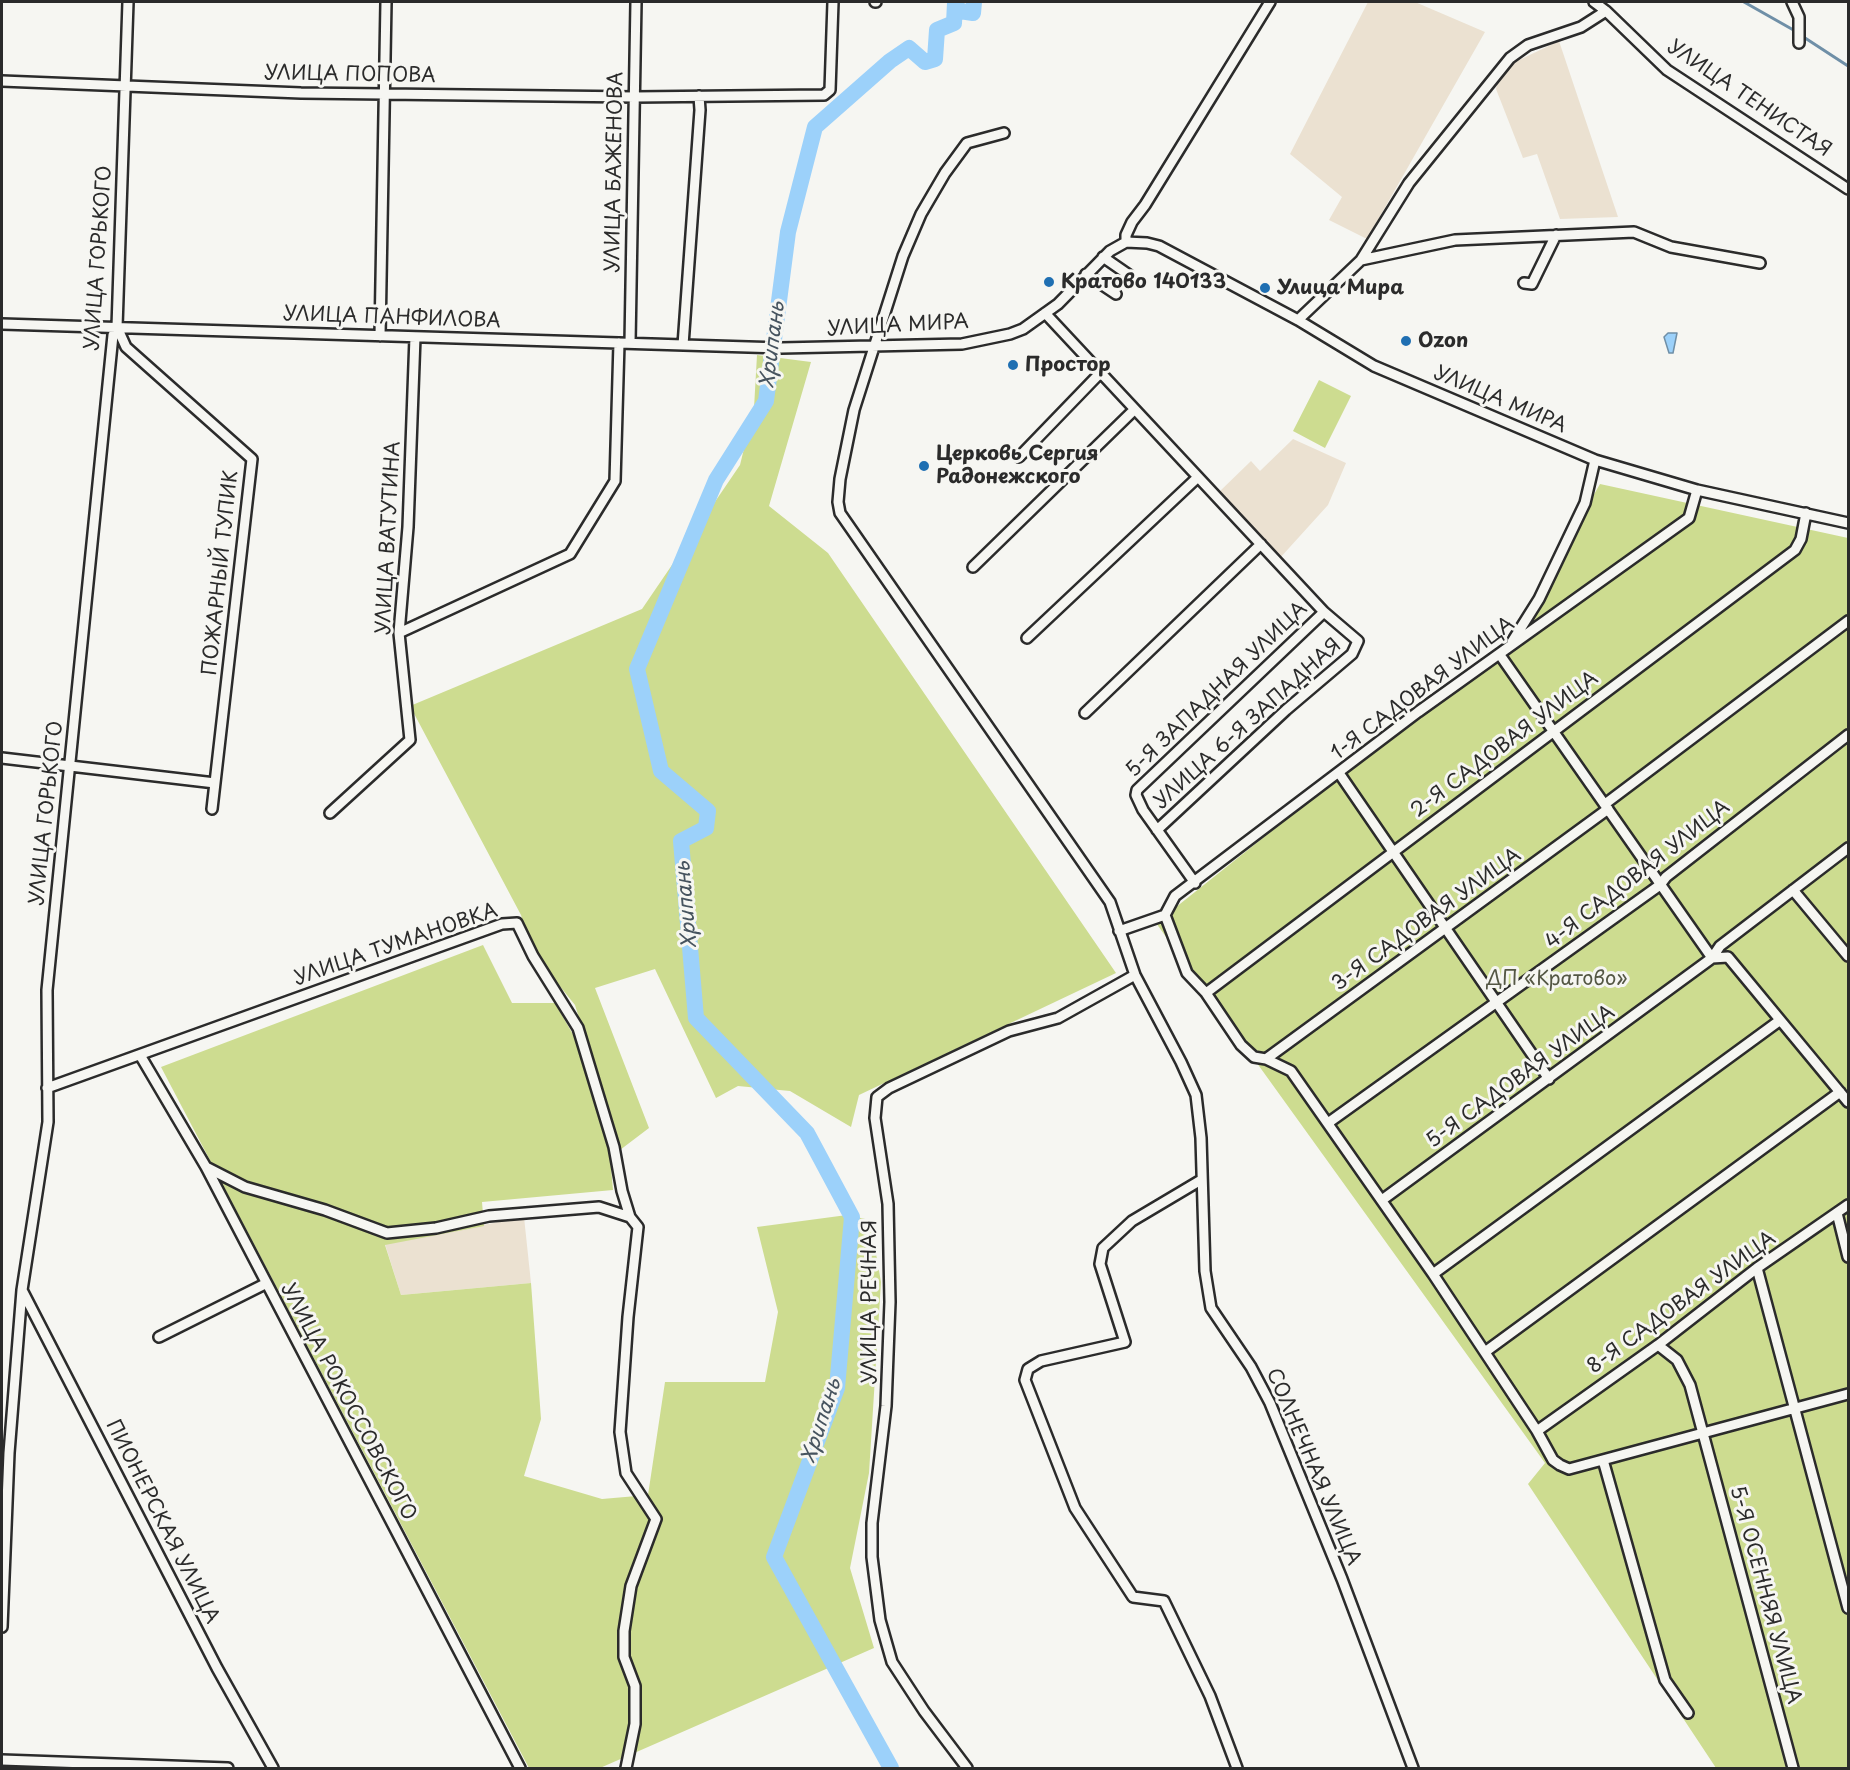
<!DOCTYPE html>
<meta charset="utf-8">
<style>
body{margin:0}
#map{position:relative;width:1850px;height:1770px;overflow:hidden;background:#f6f6f2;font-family:"Playpen Sans",sans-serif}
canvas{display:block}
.frame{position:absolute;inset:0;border:3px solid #2b2b2b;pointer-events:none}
</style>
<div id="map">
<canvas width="1850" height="1770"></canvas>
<div class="frame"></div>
</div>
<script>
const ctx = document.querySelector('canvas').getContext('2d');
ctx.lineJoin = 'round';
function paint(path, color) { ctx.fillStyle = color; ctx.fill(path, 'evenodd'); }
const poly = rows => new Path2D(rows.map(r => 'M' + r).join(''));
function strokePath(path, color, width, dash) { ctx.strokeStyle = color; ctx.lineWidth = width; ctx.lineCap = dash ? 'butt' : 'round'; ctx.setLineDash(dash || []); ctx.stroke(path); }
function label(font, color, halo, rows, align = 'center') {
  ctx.font = font + ' "Playpen Sans",sans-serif'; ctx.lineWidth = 6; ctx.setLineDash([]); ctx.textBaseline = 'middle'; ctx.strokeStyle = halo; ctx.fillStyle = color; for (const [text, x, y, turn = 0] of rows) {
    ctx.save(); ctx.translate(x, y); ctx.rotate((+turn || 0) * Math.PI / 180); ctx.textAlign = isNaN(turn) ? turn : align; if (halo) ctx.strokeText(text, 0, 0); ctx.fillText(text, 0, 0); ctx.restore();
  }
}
paint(poly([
 [1368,2,1415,2,1485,32,1367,239,1329,220,1342,197,1290,154],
 [1559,41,1618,217,1560,219,1537,154,1523,158,1496,89,1499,77,1513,63],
 [1293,439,1346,463,1328,505,1280,558,1218,493,1251,461,1260,471],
 [524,1217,531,1283,401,1295,385,1244]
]), '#ebe1d1');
paint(poly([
 [757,355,811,362,769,506,828,553,1116,973,859,1095,851,1127,790,1091,738,1086,716,1098,655,969,595,988,649,1128,620,1150,575,1005,542,964,528,939,521,915,410,706,642,609,740,465,754,408],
 [1319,380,1351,396,1325,448,1293,431],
 [1600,484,1848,538,1848,1768,1716,1768,1528,1484,1545,1463,1156,923,1508,643],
 [483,945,512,1003,555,1003,579,1045,609,1145,613,1190,482,1202,484,1226,385,1245,401,1295,531,1283,541,1419,524,1476,602,1499,648,1495,665,1382,765,1382,778,1312,757,1227,847,1215,870,1220,881,1282,869,1473,850,1568,874,1648,600,1768,529,1768,161,1067],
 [2,1765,97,1768,2,1768]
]), '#cddc90');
const water = poly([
 [1668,333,1677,333,1673,353,1669,353,1664,337,1668,333]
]);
paint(water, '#9cd1fa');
strokePath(water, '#6f8fa7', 1.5);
strokePath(poly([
 [1744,2,1797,32],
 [1802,36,1848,66]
]), '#6f8fa7', 3);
strokePath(poly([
 [891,1768,774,1557,837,1388,852,1217,807,1133,696,1018,681,841,706,828,708,811,661,771,637,669,716,480,766,401,788,232,815,127,890,61,909,48,925,62,935,59,937,30,954,23,955,3,960,11,973,13,974,2]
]), '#9cd1fa', 16);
const minor = poly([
 [875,2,876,2],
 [1594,2,1606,11,1667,70,1848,189],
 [1792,2,1799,17,1799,43],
 [2,81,301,93,635,97,824,95,830,90,833,2],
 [1004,133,967,143,945,173,921,214,903,256,854,410,840,479,838,502,840,513,1110,902,1135,975,1181,1062,1196,1095,1201,1138,1205,1271,1211,1308,1251,1367,1270,1403,1342,1579,1413,1768],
 [1126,242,1126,235,1132,222,1145,205,1270,2],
 [1103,257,1129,275],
 [1361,260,1409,183,1510,58,1528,45,1581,27,1606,11],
 [1086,274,1116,294],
 [1524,283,1532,284,1556,235],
 [1045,313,1324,612,1358,641,1352,654,1286,710,1157,830],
 [1298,320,1361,260,1455,240,1634,232,1671,247,1760,263],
 [2,324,781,348,962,344,1010,334,1023,329,1058,304,1110,251,1126,242,1147,243,1159,246,1298,320,1374,366,1595,460,1697,490,1848,523],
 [117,327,126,347,252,459,212,809],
 [380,336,386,2],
 [630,343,636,2],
 [683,345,700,110,699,96],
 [1019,457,1102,371],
 [973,567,1134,410],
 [399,633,570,554,615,481,619,343],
 [1027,638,1198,477],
 [1512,642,1539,599,1585,503,1595,460],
 [1500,655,1712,958,1728,957,1848,1102],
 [1085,713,1261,544],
 [2,758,215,783],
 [1339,773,1549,1079],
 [1605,804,1848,621],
 [330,813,410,740,399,633,408,527,415,337],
 [1195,883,1143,810,1136,795,1137,790,1324,612],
 [1793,890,1848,956],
 [1165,915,1175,896,1418,712,1689,518,1697,490],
 [1119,931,1165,915,1187,973,1206,993,1241,1045,1254,1057,1266,1059,1291,1071,1433,1274,1537,1431,1553,1460,1560,1465,1569,1469,1848,1394],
 [1206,993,1795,550,1801,539,1806,513],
 [140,1055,206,1167,520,1768],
 [1266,1059,1608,809],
 [47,1088,502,924,517,923,533,956,578,1028,614,1147,622,1191,630,1217,638,1227,628,1317,620,1432,626,1473,656,1519,631,1586,624,1631,624,1657,635,1686,635,1724,626,1768],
 [1328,1123,1660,885,1666,877,1848,735],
 [206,1167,245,1187,325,1210,387,1233,436,1228,489,1216,599,1207,630,1217],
 [1201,1180,1132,1221,1103,1248,1100,1264,1125,1342,1041,1361,1028,1369,1025,1380,1075,1508,1133,1597,1164,1601,1210,1696,1237,1768],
 [1382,1200,1712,958,1720,946,1848,848],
 [1837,1213,1848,1257],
 [1757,1268,1848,1608],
 [1433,1274,1779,1021],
 [22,1290,217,1668,273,1768],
 [159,1337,265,1284],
 [1658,1345,1677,1360,1690,1385,1793,1768],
 [1485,1352,1840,1092],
 [1537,1431,1658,1345,1757,1268,1848,1205],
 [1603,1460,1665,1680,1688,1713],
 [2,1627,9,1453,22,1290,48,1122,47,990,113,335,117,327,128,2],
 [2,1760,228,1768],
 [967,1768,924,1711,892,1662,880,1620,872,1557,872,1523,886,1406,890,1302,888,1204,875,1118,877,1097,889,1088,1009,1031,1058,1018,1135,975]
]);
strokePath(minor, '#2b2b2b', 14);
strokePath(minor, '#f6f6f2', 9);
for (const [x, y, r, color] of [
 [1049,282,6,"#1f6fb2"],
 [1265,288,6,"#1f6fb2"],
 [1406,341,6,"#1f6fb2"],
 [1013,365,6,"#1f6fb2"],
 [924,466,6,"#1f6fb2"]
]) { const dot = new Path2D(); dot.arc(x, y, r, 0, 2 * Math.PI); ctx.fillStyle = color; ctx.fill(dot); strokePath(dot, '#f6f6f2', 2); }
label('20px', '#2b2b2b', '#f6f6f2', [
 ["УЛИЦА ПОПОВА",350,75,1],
 ["УЛИЦА ТЕНИСТАЯ",1749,99,34],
 ["УЛИЦА БАЖЕНОВА",615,172,-89],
 ["УЛИЦА ГОРЬКОГО",99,258,-86],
 ["УЛИЦА ПАНФИЛОВА",392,318,2],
 ["УЛИЦА МИРА",898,326,-3],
 ["УЛИЦА МИРА",1500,400,23],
 ["УЛИЦА ВАТУТИНА",389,538,-87],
 ["ПОЖАРНЫЙ ТУПИК",221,573,-84],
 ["1-Я САДОВАЯ УЛИЦА",1423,689,-37],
 ["5-Я ЗАПАДНАЯ УЛИЦА",1217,690,-44],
 ["УЛИЦА 6-Я ЗАПАДНАЯ",1248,724,-42],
 ["2-Я САДОВАЯ УЛИЦА",1505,745,-37],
 ["УЛИЦА ГОРЬКОГО",47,813,-84],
 ["4-Я САДОВАЯ УЛИЦА",1638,875,-38],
 ["3-Я САДОВАЯ УЛИЦА",1427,920,-36],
 ["УЛИЦА ТУМАНОВКА",396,945,-19],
 ["5-Я САДОВАЯ УЛИЦА",1521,1077,-36],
 ["УЛИЦА РЕЧНАЯ",870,1302,-90],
 ["8-Я САДОВАЯ УЛИЦА",1682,1303,-36],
 ["УЛИЦА РОКОССОВСКОГО",348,1402,62],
 ["СОЛНЕЧНАЯ УЛИЦА",1313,1467,67],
 ["ПИОНЕРСКАЯ УЛИЦА",162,1522,63],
 ["5-Я ОСЕННЯЯ УЛИЦА",1765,1595,75]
]);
label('bold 20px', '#2b2b2b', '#f6f6f2', [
 ["Кратово 140133",1061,282],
 ["Улица Мира",1277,288],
 ["Ozon",1418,341],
 ["Простор",1025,365],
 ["Церковь Сергия",936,454],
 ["Радонежского",936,477]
], 'left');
label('20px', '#545744', '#f6f6f2', [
 ["ДП «Кратово»",1557,979]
]);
label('italic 21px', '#47545f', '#f6f6f2', [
 ["Хрипань",773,345,-83],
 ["Хрипань",687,905,-95],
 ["Хрипань",822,1421,-72]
]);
</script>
